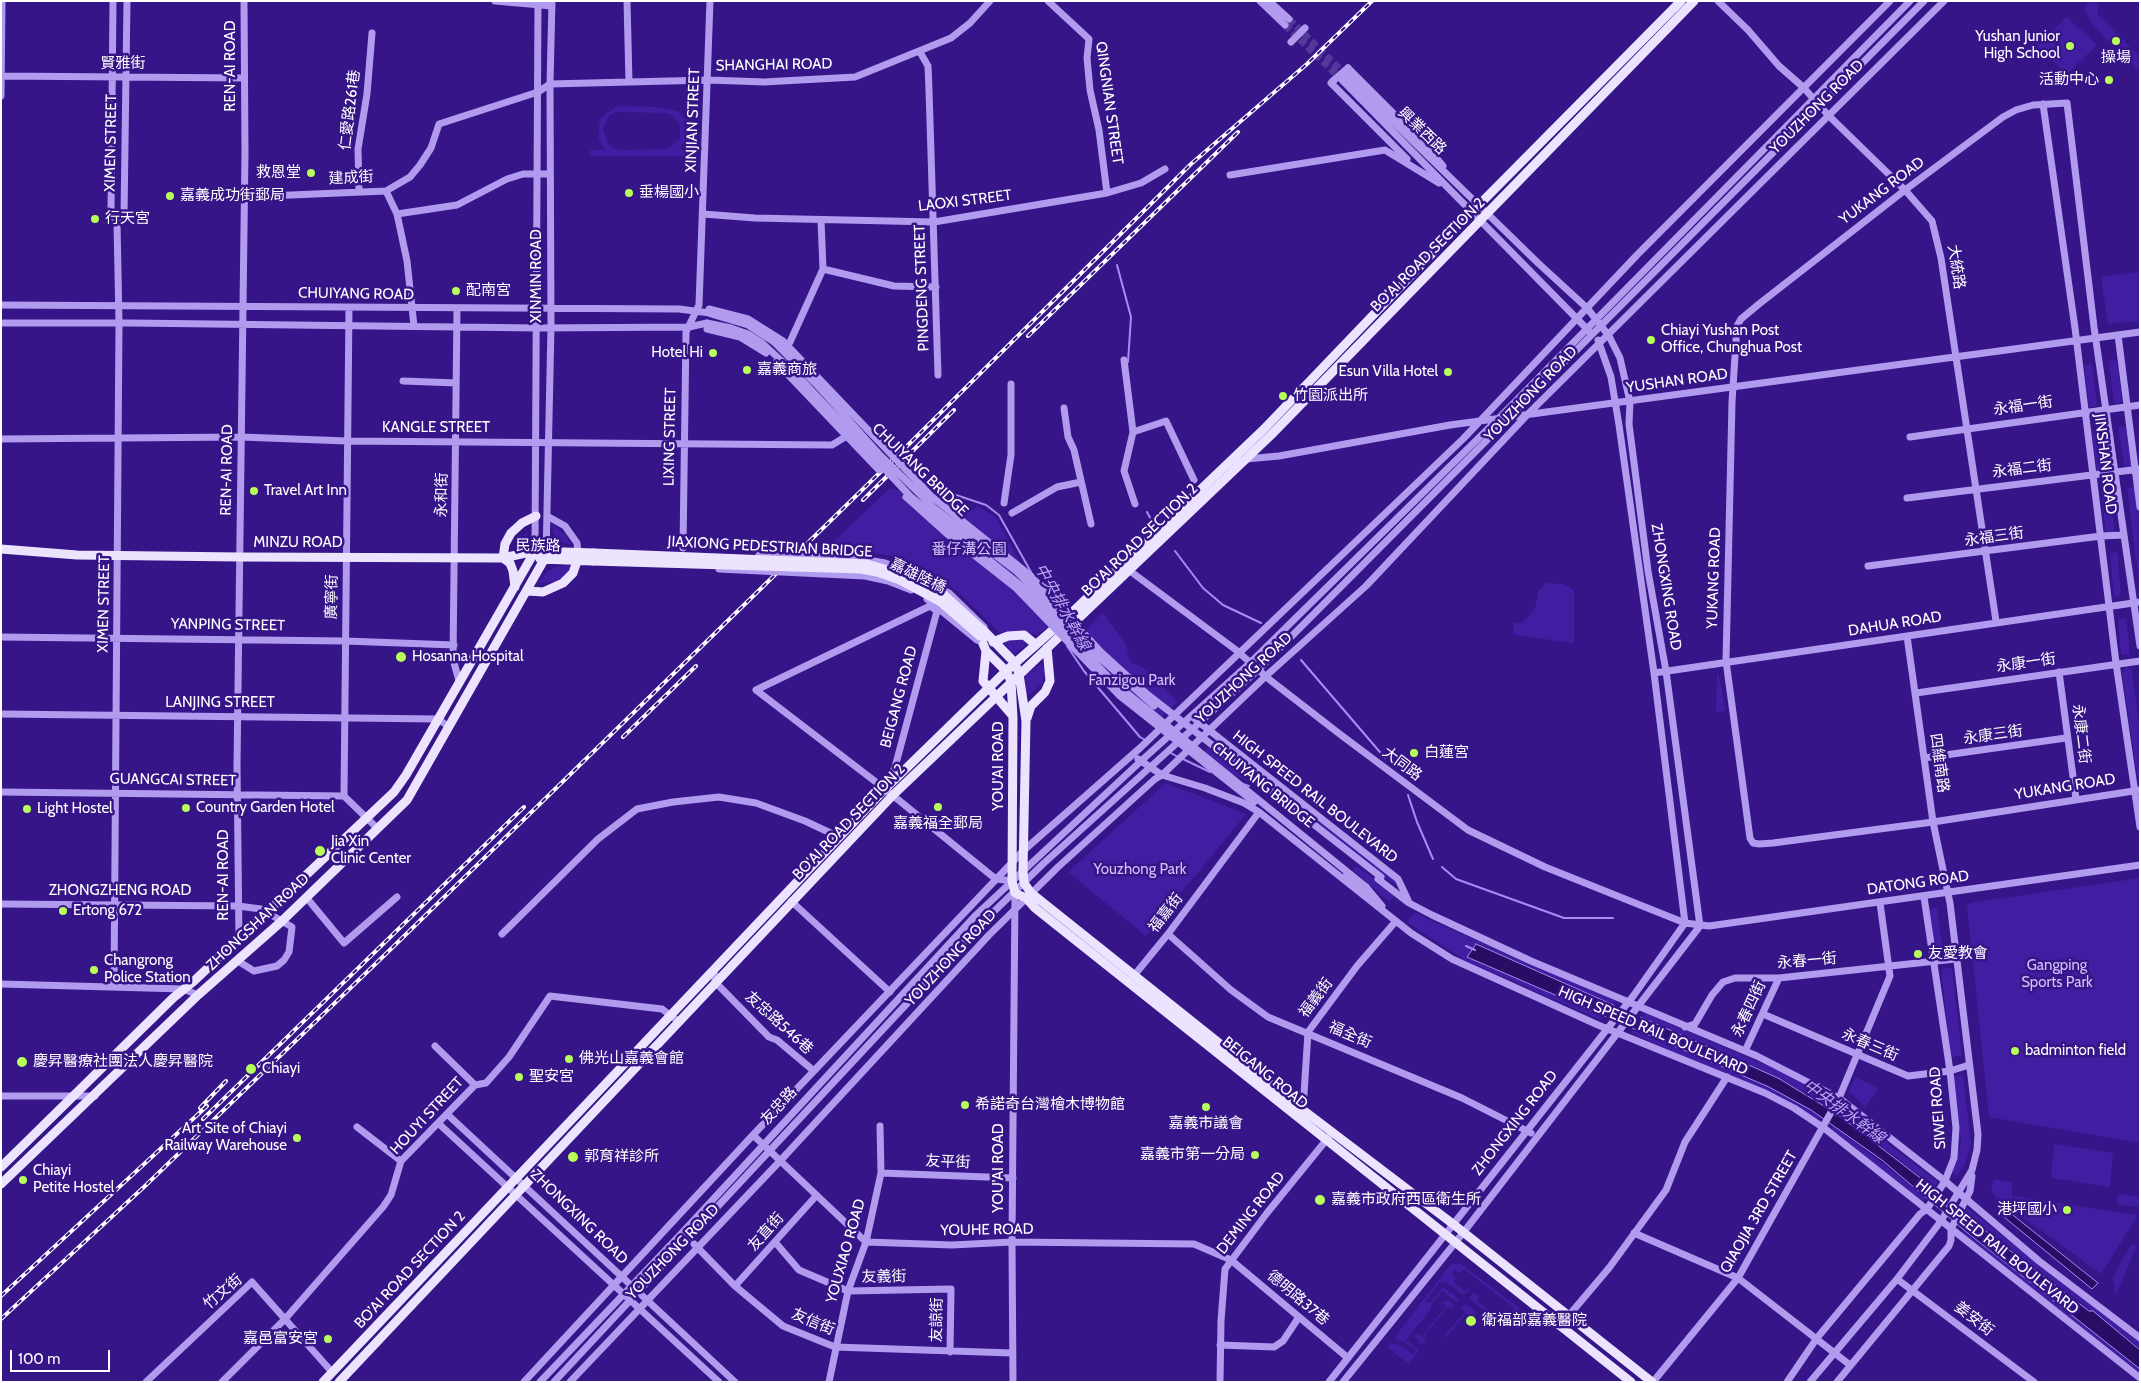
<!DOCTYPE html>
<meta charset="utf-8">
<style>
body{margin:0}
#map{position:relative;width:2141px;height:1383px;overflow:hidden;background:#351587;font-family:Cabin,sans-serif}
canvas{display:block}
.frame{position:absolute;inset:0;border:2px solid #fff;pointer-events:none}
.scale{position:absolute;left:10px;top:1350px;width:100px;height:22px;box-sizing:border-box;border:2px solid #fff;border-top:0;padding-left:6px;font-size:15px;line-height:18px;white-space:nowrap;color:#fff;-webkit-text-stroke:4px #351587;paint-order:stroke}
</style>
<div id="map">
<canvas width="2141" height="1383"></canvas>
<div class="frame"></div>
<div class="scale">100 m</div>
</div>
<script>
const ctx = document.querySelector('canvas').getContext('2d');
ctx.lineJoin = 'round';
function paint(path, color) { ctx.fillStyle = color; ctx.fill(path, 'evenodd'); }
const poly = rows => new Path2D(rows.map(r => 'M' + r).join(''));
function strokePath(path, color, width, dash) { ctx.strokeStyle = color; ctx.lineWidth = width; ctx.lineCap = dash ? 'butt' : 'round'; ctx.setLineDash(dash || []); ctx.stroke(path); }
function label(font, color, halo, rows, align = 'center') {
  ctx.font = font + ' Cabin,"Noto Sans TC",sans-serif'; ctx.lineWidth = 5; ctx.setLineDash([]); ctx.textBaseline = 'middle'; ctx.strokeStyle = halo; ctx.fillStyle = color; for (const [text, x, y, turn = 0] of rows) {
    ctx.save(); ctx.translate(x, y); ctx.rotate((+turn || 0) * Math.PI / 180); ctx.textAlign = isNaN(turn) ? turn : align; if (halo) ctx.strokeText(text, 0, 0); ctx.fillText(text, 0, 0); ctx.restore();
  }
}
paint(poly([
 [2088,1,2098,1,2098,15,2140,57,2140,72,2092,25,2085,10],
 [2067,17,2097,45,2067,74,2037,46],
 [617,106,658,107,678,111,687,120,688,126,687,138,680,149,697,150,696,156,591,156,590,150,605,150,599,140,599,125,601,117],
 [615,112,667,113,673,116,680,125,680,139,668,149,622,150,613,148,608,144,603,129,609,116],
 [2140,272,2140,321,2108,324,2101,277],
 [2117,360,2122,402,2114,403,2109,361],
 [2092,364,2097,406,2089,407,2084,365],
 [2126,426,2132,469,2125,470,2118,427],
 [2101,429,2106,471,2097,472,2092,430],
 [2135,487,2140,525,2140,592,2127,488],
 [890,488,973,510,977,506,995,516,1031,582,1050,625,1037,635,1015,631,1001,634,959,593,928,570,900,558,831,544],
 [2101,492,2110,492,2115,534,2106,535],
 [553,524,566,536,571,545,560,542,556,537,553,533],
 [527,532,529,545,515,551,516,542],
 [2117,552,2121,596,2114,597,2110,554],
 [570,565,567,575,556,582,538,583,548,571,555,567],
 [1546,583,1563,584,1574,590,1574,643,1513,635,1514,622,1522,623,1534,611,1539,590],
 [1102,612,1126,644,1130,662,1142,667,1148,672,1150,682,1154,686,1164,687,1177,702,1154,724,1105,669,1082,634],
 [2126,618,2130,654,2121,655,2118,619],
 [1020,638,1028,642,1014,655,1004,643,1008,639],
 [1042,663,1045,671,1043,683,1026,697,1025,675],
 [2127,667,2132,671,2140,732,2140,778,2137,775,2122,672],
 [1718,673,1726,711,1716,712,1717,675],
 [1216,739,1397,881,1395,884,1382,876,1286,796,1283,797,1197,759],
 [1166,783,1246,814,1146,936,1068,872],
 [1356,866,1396,894,1389,902,1353,870],
 [2140,878,2140,1143,1989,1117,1967,906,1970,903],
 [1937,908,1943,950,1933,951,1927,909],
 [1415,912,1429,920,1616,1000,1613,1004,1476,943,1467,957,1603,1016,1600,1020,1464,960,1407,922],
 [1952,968,1962,1056,1951,1057,1941,969],
 [1645,1013,1793,1077,1827,1097,1830,1101,1828,1107,1778,1077,1641,1018],
 [1632,1030,1762,1084,1790,1098,1823,1119,1816,1118,1783,1100,1631,1033],
 [1963,1075,1971,1145,1965,1164,1957,1176,1951,1171,1961,1144,1954,1076],
 [1855,1077,1879,1088,1865,1107,1849,1092],
 [1840,1107,1938,1182,1934,1187,1837,1112],
 [1832,1125,1887,1167,1926,1198,1922,1202,1832,1130],
 [2054,1144,2113,1153,2110,1187,2051,1178],
 [1994,1179,2012,1183,2012,1196,2138,1215,2101,1274,2006,1205,2004,1208,1991,1191],
 [2118,1194,2140,1197,2138,1207,2117,1204],
 [1967,1208,2140,1343,2140,1348,1965,1214],
 [1963,1230,2140,1369,2140,1373,1961,1233],
 [2131,1244,2137,1246,2115,1296,2113,1277],
 [1460,1263,1520,1309,1514,1314,1511,1313,1514,1308,1464,1269,1460,1273,1455,1270,1451,1274,1456,1278,1453,1282,1465,1291,1468,1287,1468,1291,1463,1295,1446,1282,1440,1282,1425,1302,1430,1303,1443,1287,1460,1300,1456,1301,1442,1291,1431,1305,1431,1309,1406,1340,1419,1350,1409,1364,1387,1347,1391,1343,1402,1346,1412,1354,1414,1353,1416,1350,1404,1342,1398,1341,1395,1337,1450,1265],
 [1474,1293,1480,1296,1477,1301,1503,1321,1507,1317,1509,1320,1505,1326,1469,1298],
 [1448,1300,1453,1304,1453,1309,1447,1307,1423,1338,1426,1341,1425,1343,1421,1344,1415,1336,1417,1334,1422,1337,1446,1306,1442,1303],
 [1466,1304,1475,1311,1477,1321,1466,1313,1446,1338,1444,1336,1465,1312,1460,1308]
]), '#411ea1');
const water = poly([
 [1476,944,1778,1078,1837,1114,1927,1183,2004,1246,2089,1311,2093,1311,2140,1350,2140,1369,1964,1230,1882,1160,1811,1110,1769,1087,1467,957,1476,944],
 [2004,1208,2098,1283,2092,1289,1999,1213,2004,1208]
]);
paint(water, '#270e64');
strokePath(water, '#a78df1', 1);
paint(poly([
 [1616,1004,1641,1016,1630,1031,1604,1019]
]), '#351587');
strokePath(poly([
 [1117,265,1131,317,1128,362],
 [923,484,986,505,999,515,1031,572],
 [1147,512,1154,525],
 [1175,551,1203,588,1223,605,1261,623],
 [1067,646,1084,671,1140,737,1145,740],
 [1301,660,1385,758],
 [1169,752,1178,757],
 [1183,759,1210,772],
 [1243,784,1249,786],
 [1408,795,1417,822,1433,859],
 [1442,867,1456,879,1564,918,1613,918],
 [1466,946,1475,950]
]), '#a78df1', 2);
strokePath(poly([
 [1289,19,1346,75],
 [1285,25,1342,80]
]), '#533899', 7, [7, 3.5]);
strokePath(poly([
 [113,1,111,214,117,222,119,323,114,986],
 [495,1,552,6],
 [627,1,629,82],
 [1048,1,1089,39,1087,58,1090,90,1099,130,1107,193],
 [1260,1,1285,25],
 [1269,1,1289,19],
 [1718,1,1748,30,1779,66,1803,87,1828,115,1905,190,1932,221,1941,258,1996,621],
 [920,52,928,66,929,90,938,375],
 [1348,68,1428,148,1443,166],
 [2,76,244,78],
 [1342,80,1589,331],
 [1333,81,1331,83,1407,159],
 [1,96,2,1],
 [2043,104,2075,328,2116,663,2140,827],
 [1230,175,1385,150,1439,183],
 [359,190,358,149,367,94,372,33],
 [386,191,397,214,400,228,407,261,414,326],
 [244,197,386,191,410,177,420,165,431,148,439,124,538,92,550,84,709,80,764,82,855,77,951,38,970,23,990,1],
 [397,214,457,205,507,179,523,174,550,174],
 [703,214,755,218,934,222,1107,193,1141,183,1165,169],
 [117,222,124,216,127,1],
 [823,269,894,286,936,287],
 [1,305,679,309,710,313],
 [457,309,453,659,459,681],
 [1,323,130,323,538,328,689,327,707,323],
 [2118,335,2140,507],
 [790,342,823,269,821,220],
 [1124,360,1133,432,1124,471,1135,504],
 [403,381,456,383],
 [1064,408,1068,437,1074,450,1091,524],
 [1133,432,1166,421,1194,480],
 [1910,437,2140,405],
 [1,439,241,437,347,441,832,445,850,434],
 [1226,466,1246,459,1279,456,1450,425,2140,332],
 [1907,498,2140,469],
 [1004,503,1011,455,1011,384],
 [1012,513,1057,487,1081,482],
 [547,516,565,526,577,543,578,553,581,552],
 [683,548,686,332,699,305,710,1],
 [535,551,538,1],
 [546,556,551,327,550,84,552,1],
 [1868,566,2101,536,2123,535],
 [1126,568,1236,650,1270,680,1341,735,1468,830,1545,867,1685,923,1709,926,2140,865],
 [1,637,345,641,454,645],
 [2140,646,2094,327,2067,103,2033,105,2016,110,2003,117,1905,190,1759,304,1741,319,1737,326,1732,402,1726,661,1750,838,1753,843,1759,844,1773,843,1933,822,2140,790],
 [2059,672,2076,799],
 [1654,673,2140,602],
 [1916,693,2140,661],
 [1,714,438,719,449,727],
 [1195,719,1398,879,1408,900],
 [1924,758,2066,738],
 [1138,759,1162,775,1205,788,1244,803,1259,812,1411,933,1452,959,1598,1025,1765,1093,1794,1108,1824,1128,2140,1378],
 [886,786,895,767,937,611,930,606,756,690,885,789,992,876,997,879,1012,881],
 [1,792,344,796],
 [344,796,349,308],
 [344,796,376,827],
 [1378,879,1409,903,1432,915,1531,961,1757,1056,1839,1098,1945,1181,2039,1261,2140,1338],
 [1366,887,1382,906],
 [306,897,344,943,397,897],
 [791,901,890,992],
 [1,904,238,906,261,909,292,927,289,952,284,960,277,966,254,971,238,961],
 [502,934,598,839,637,809,673,802,719,797,756,803,805,821,839,837],
 [1168,934,1231,990,1268,1017,1462,1098,1531,1133],
 [239,940,237,765,245,153,244,1],
 [714,969,715,982,721,988,769,1037,777,1040,814,1071],
 [1132,978,1168,934,1259,812],
 [1,984,183,989,198,995],
 [1763,1014,1908,1076,1950,1071,1969,1065],
 [1685,1027,1695,1024,1712,995,1723,982,1735,978,1779,978,1955,959],
 [435,1046,475,1085],
 [1745,1051,1779,978],
 [1,1096,95,1096],
 [1303,1110,1308,1032,1357,966,1396,921],
 [447,1114,735,1382],
 [438,1123,719,1382],
 [357,1127,401,1161],
 [753,1135,866,1242,952,1245,1012,1242,1194,1244,1231,1260,1348,1358],
 [881,1173,1013,1178],
 [1634,1233,1738,1278,1850,1365],
 [775,1242,799,1270,848,1291,951,1289,950,1352],
 [694,1244,735,1286,783,1326,835,1347,1012,1353],
 [1897,1279,2034,1382],
 [735,1286,816,1196],
 [1560,1326,1609,1268,1666,1190,1685,1142,1727,1077],
 [1220,1345,1274,1347,1283,1341,1299,1317],
 [146,1382,252,1282,332,1372],
 [222,1382,285,1319,383,1207,391,1195,401,1161,475,1085,486,1083,509,1057,550,996,662,1009,678,1021],
 [524,1382,753,1135,1023,851,1140,748,1463,439,1637,255,1890,1],
 [540,1382,682,1233,976,915,1141,761,1251,662,1500,417,1910,1],
 [554,1382,982,923,1044,863,1259,669,1924,1],
 [570,1382,780,1161,989,935,1058,867,1155,779,1162,775,1266,676,1366,586,1527,415,1944,1],
 [829,1382,848,1291,866,1242,881,1173,880,1126],
 [1013,1382,1012,1242,1015,893],
 [1220,1382,1221,1321,1225,1269,1267,1213,1332,1133],
 [1329,1382,1634,995,1685,923,1654,673,1619,425,1611,377,1598,340],
 [1343,1382,1463,1233,1700,926,1666,671,1648,571,1629,424,1630,402,1620,358,1609,336,1587,308,1538,263,1346,76],
 [1653,1382,1738,1278,1839,1098,1890,976,1880,903],
 [1787,1382,1817,1338,1920,1214,1927,1209,1945,1181,1954,1158,1956,1128,1950,1071,1924,897],
 [1810,1382,1897,1279,1941,1221,1972,1170,1977,1150,1978,1134,1950,903,1933,822,1907,636],
 [1837,1382,1949,1246,1951,1240,1951,1229,1970,1191,1972,1176]
]), '#b19bee', 7);
strokePath(poly([
 [1,549,77,555,240,557,503,558,535,551,594,553],
 [503,558,505,544,511,533,522,523,536,516],
 [507,559,503,558,510,563,513,571,515,587],
 [540,559,593,561],
 [528,591,543,592,563,583,573,573,577,561],
 [985,632,1015,663,1019,674,1026,721,1023,871,1024,883,1031,893,1303,1110,1453,1224,1652,1382],
 [980,636,986,651,1006,671,1011,681,1013,718,1012,881,1015,893,1026,898,1035,908,1631,1382],
 [993,642,1008,636,1024,635,1035,644],
 [986,651,983,681,1012,715],
 [1027,718,1031,706,1045,692,1050,681,1047,648],
 [1,1167,173,998,194,981,394,792,406,775,535,551],
 [1,1184,198,995,282,921,407,800,545,558],
 [323,1382,885,789,1006,671,1063,621,1264,429,1466,218,1681,1],
 [339,1382,893,795,1271,435,1694,1]
]), '#ece3ff', 9);
const rail = poly([
 [1028,336,1238,132],
 [863,500,954,410],
 [623,737,696,666],
 [200,1108,226,1081],
 [203,1119,524,807],
 [1,1296,207,1106],
 [1,1319,145,1186,394,946,901,452,1191,164,1307,64,1372,1]
]);
strokePath(rail, '#fff', 4);
strokePath(rail, '#351587', 2, [5.5]);
strokePath(poly([
 [1291,42,1305,28],
 [1333,81,1348,68],
 [709,309,748,319,783,341,931,496,1031,576,1101,652,1147,694,1381,877],
 [711,314,748,325,774,342,816,384,881,456,934,508,1016,571,1049,603,1101,659,1154,706],
 [707,323,731,328,748,334,762,343,796,374,911,497,1030,593,1112,681,1366,887],
 [707,329,740,337,766,353],
 [776,362,879,470],
 [906,497,946,533,1016,588,1120,696,1254,802],
 [759,555,856,558,885,563,915,574,949,593,984,627],
 [719,569,865,576,888,581,911,590],
 [927,599,977,640],
 [1346,876,1364,893]
]), '#b19bee', 7);
strokePath(poly([
 [594,553,867,564,905,575,943,594,985,632],
 [593,561,861,569,877,572,900,580,941,602,980,636]
]), '#ece3ff', 9);
for (const [x, y, r, color] of [
 [2116,41,5,"#b8ff59"],
 [2070,46,5,"#b8ff59"],
 [2109,80,5,"#b8ff59"],
 [311,173,5,"#b8ff59"],
 [629,193,5,"#b8ff59"],
 [170,196,5,"#b8ff59"],
 [95,219,5,"#b8ff59"],
 [456,291,5,"#b8ff59"],
 [1651,340,5,"#b8ff59"],
 [713,353,5,"#b8ff59"],
 [747,370,5,"#b8ff59"],
 [1448,372,5,"#b8ff59"],
 [1283,396,5,"#b8ff59"],
 [254,491,5,"#b8ff59"],
 [401,657,6,"#b8ff59"],
 [1414,753,5,"#b8ff59"],
 [938,807,5,"#b8ff59"],
 [186,808,5,"#b8ff59"],
 [27,809,5,"#b8ff59"],
 [320,851,6,"#b8ff59"],
 [63,911,5,"#b8ff59"],
 [1918,954,5,"#b8ff59"],
 [94,970,5,"#b8ff59"],
 [2015,1051,5,"#b8ff59"],
 [569,1059,5,"#b8ff59"],
 [22,1062,6,"#b8ff59"],
 [251,1069,6,"#b8ff59"],
 [519,1077,5,"#b8ff59"],
 [965,1105,5,"#b8ff59"],
 [1206,1107,5,"#b8ff59"],
 [297,1138,5,"#b8ff59"],
 [1255,1155,5,"#b8ff59"],
 [573,1157,6,"#b8ff59"],
 [23,1180,5,"#b8ff59"],
 [1320,1200,6,"#b8ff59"],
 [2067,1210,5,"#b8ff59"],
 [1471,1321,6,"#b8ff59"],
 [328,1339,5,"#b8ff59"]
]) { const dot = new Path2D(); dot.arc(x, y, r, 0, 2 * Math.PI); ctx.fillStyle = color; ctx.fill(dot); strokePath(dot, '#351587', 2); }
label('15px', '#fff', '#351587', [
 ["Yushan Junior",2060,37,"right"],
 ["High School",2060,54,"right"],
 ["操場",2116,58,"center"],
 ["活動中心",2099,80,"right"],
 ["救恩堂",301,173,"right"],
 ["垂楊國小",639,193],
 ["嘉義成功街郵局",180,196],
 ["行天宮",105,219],
 ["配南宮",466,291],
 ["Chiayi Yushan Post",1661,331],
 ["Office, Chunghua Post",1661,348],
 ["Hotel Hi",703,353,"right"],
 ["嘉義商旅",757,370],
 ["Esun Villa Hotel",1438,372,"right"],
 ["竹園派出所",1293,396],
 ["Travel Art Inn",264,491],
 ["Hosanna Hospital",412,657],
 ["白蓮宮",1424,753],
 ["Country Garden Hotel",196,808],
 ["Light Hostel",37,809],
 ["嘉義福全郵局",938,824,"center"],
 ["Jia Xin",331,842],
 ["Clinic Center",331,859],
 ["Ertong 672",73,911],
 ["友愛教會",1928,954],
 ["Changrong",104,961],
 ["Police Station",104,978],
 ["badminton field",2025,1051],
 ["佛光山嘉義會館",579,1059],
 ["慶昇醫療社團法人慶昇醫院",33,1062],
 ["Chiayi",262,1069],
 ["聖安宮",529,1077],
 ["希諾奇台灣檜木博物館",975,1105],
 ["嘉義市議會",1206,1124,"center"],
 ["Art Site of Chiayi",287,1129,"right"],
 ["Railway Warehouse",287,1146,"right"],
 ["嘉義市第一分局",1245,1155,"right"],
 ["郭育祥診所",584,1157],
 ["Chiayi",33,1171],
 ["Petite Hostel",33,1188],
 ["嘉義市政府西區衛生所",1331,1200],
 ["港坪國小",2057,1210,"right"],
 ["衛福部嘉義醫院",1482,1321],
 ["嘉邑富安宮",318,1339,"right"]
], 'left');
label('15px', '#fff', '#351587', [
 ["賢雅街",123,64],
 ["SHANGHAI ROAD",774,65,-1],
 ["REN-AI ROAD",231,66,-90],
 ["QINGNIAN STREET",1109,103,82],
 ["YOUZHONG ROAD",1817,107,-45],
 ["仁愛路261巷",350,110,-83],
 ["XINJIAN STREET",693,120,-88],
 ["興業西路",1422,131,44],
 ["XIMEN STREET",111,143,-89],
 ["建成街",351,178,-3],
 ["YUKANG ROAD",1882,191,-37],
 ["LAOXI STREET",965,201,-7],
 ["BO'AI ROAD SECTION 2",1428,255,-45],
 ["大統路",1956,267,81],
 ["XINMIN ROAD",537,276,-90],
 ["PINGDENG STREET",922,288,-92],
 ["CHUIYANG ROAD",356,294,1],
 ["YUSHAN ROAD",1677,381,-8],
 ["YOUZHONG ROAD",1531,394,-46],
 ["永福一街",2023,406,-8],
 ["KANGLE STREET",436,428],
 ["LIXING STREET",670,437,-89],
 ["JINSHAN ROAD",2105,464,83],
 ["永福二街",2022,469,-7],
 ["REN-AI ROAD",227,470,-89],
 ["CHUIYANG BRIDGE",920,470,44],
 ["永和街",442,495,-89],
 ["永福三街",1994,537,-8],
 ["BO'AI ROAD SECTION 2",1140,540,-44],
 ["MINZU ROAD",298,543],
 ["民族路",538,546,1],
 ["JIAXIONG PEDESTRIAN BRIDGE",770,547,3],
 ["嘉雄陸橋",918,576,26],
 ["YUKANG ROAD",1714,578,-88],
 ["ZHONGXING ROAD",1666,587,81],
 ["廣寧街",332,597,-89],
 ["XIMEN STREET",104,604,-89],
 ["DAHUA ROAD",1895,624,-9],
 ["YANPING STREET",228,625,1],
 ["永康一街",2026,663,-8],
 ["YOUZHONG ROAD",1244,678,-43],
 ["BEIGANG ROAD",899,697,-75],
 ["LANJING STREET",220,703],
 ["永康二街",2081,734,83],
 ["永康三街",1993,735,-8],
 ["四維南路",1939,763,82],
 ["大同路",1402,764,37],
 ["YOU'AI ROAD",999,766,-90],
 ["GUANGCAI STREET",173,780,1],
 ["CHUIYANG BRIDGE",1263,785,39],
 ["YUKANG ROAD",2065,787,-9],
 ["HIGH SPEED RAIL BOULEVARD",1315,797,38],
 ["BO'AI ROAD SECTION 2",849,822,-46],
 ["REN-AI ROAD",224,875,-90],
 ["DATONG ROAD",1918,883,-8],
 ["ZHONGZHENG ROAD",120,891],
 ["福嘉街",1166,913,-52],
 ["ZHONGSHAN ROAD",258,922,-43],
 ["YOUZHONG ROAD",951,958,-47],
 ["永春一街",1807,961,-5],
 ["福義街",1316,998,-53],
 ["永春四街",1749,1009,-65],
 ["友忠路546巷",779,1023,42],
 ["HIGH SPEED RAIL BOULEVARD",1653,1031,23],
 ["福全街",1350,1035,23],
 ["永春三街",1870,1045,23],
 ["BEIGANG ROAD",1265,1073,39],
 ["友忠路",779,1106,-47],
 ["SIWEI ROAD",1938,1108,-94],
 ["HOUYI STREET",427,1116,-47],
 ["ZHONGXING ROAD",1515,1123,-52],
 ["友平街",948,1162,2],
 ["YOU'AI ROAD",999,1168,-90],
 ["QIAOJIA 3RD STREET",1759,1212,-60],
 ["DEMING ROAD",1251,1213,-52],
 ["ZHONGXING ROAD",579,1217,44],
 ["YOUHE ROAD",987,1230,-1],
 ["友直街",766,1232,-48],
 ["HIGH SPEED RAIL BOULEVARD",1997,1247,39],
 ["YOUXIAO ROAD",846,1251,-74],
 ["YOUZHONG ROAD",673,1252,-46],
 ["BO’AI ROAD SECTION 2",410,1270,-47],
 ["友義街",884,1277,-1],
 ["竹文街",223,1292,-40],
 ["德明路37巷",1298,1298,40],
 ["姜安街",1974,1319,38],
 ["友諒街",937,1320,-89],
 ["友信街",813,1322,23]
]);
label('15px', '#d0c1fa', '#351587', [
 ["番仔溝公園",969,550],
 ["Fanzigou Park",1132,681],
 ["Youzhong Park",1140,870],
 ["Gangping",2057,966],
 ["Sports Park",2057,983]
]);
label('italic 16px', '#bba7f6', '#351587', [
 ["中央排水幹線",1062,607,61],
 ["中央排水幹線",1844,1112,36]
]);
</script>
